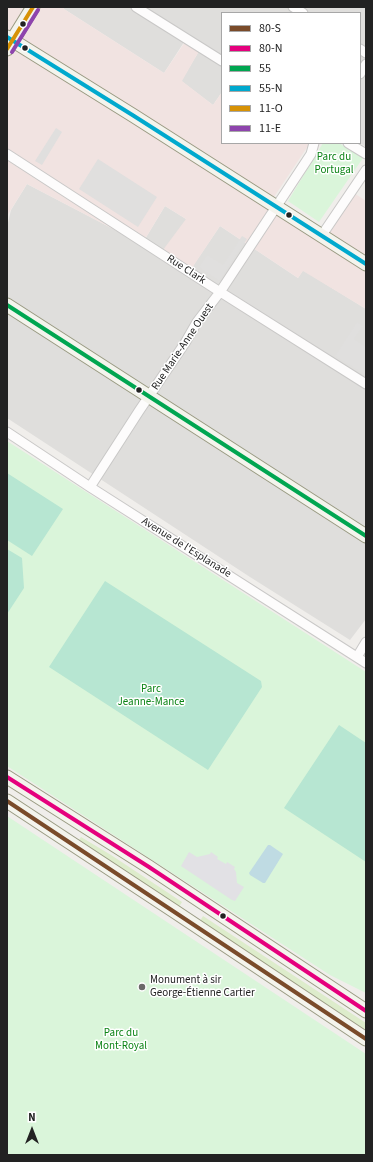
<!DOCTYPE html>
<meta charset="utf-8">
<style>
body{margin:0}
#map{position:relative;width:373px;height:1162px;overflow:hidden;background:#f0eeeb;font-family:"Source Sans 3",sans-serif}
canvas{display:block}
.frame{position:absolute;inset:0;border:8px solid #222;pointer-events:none}
.legend{position:absolute;left:221px;top:12px;width:140px;height:132px;box-sizing:border-box;background:#fff;border:1px solid #a7a7a7;margin:0;padding:5px 7px;list-style:none;font-size:12px;color:#222}
.legend li{display:flex;align-items:center;gap:8px;height:20px}
.legend b{width:20px;border:1px solid #a7a7a7}
.north{position:absolute;left:12px;top:1110px;width:40px;height:40px;-webkit-text-stroke:3px #fff;paint-order:stroke;rotate:0deg;font-size:11px;font-weight:700;line-height:16px;text-align:center;color:#222}
.north::after{content:'';display:block;margin:auto;width:14px;height:18px;background:#222;clip-path:polygon(50% 0,100% 100%,50% 72%,0 100%)}
</style>
<div id="map">
<canvas width="373" height="1162"></canvas>
<div class="frame"></div>
<ul class="legend">
<li><b style="height:5px;background:#7a4b2a"></b>80-S</li>
<li><b style="height:5px;background:#e5007d"></b>80-N</li>
<li><b style="height:5px;background:#00a651"></b>55</li>
<li><b style="height:5px;background:#00a9ce"></b>55-N</li>
<li><b style="height:5px;background:#d79205"></b>11-O</li>
<li><b style="height:5px;background:#8e44ad"></b>11-E</li>
</ul>
<div class="north">N</div>
</div>
<script>
const ctx = document.querySelector('canvas').getContext('2d');
ctx.lineJoin = 'round';
function paint(path, color) { ctx.fillStyle = color; ctx.fill(path, 'evenodd'); }
const poly = rows => new Path2D(rows.map(r => 'M' + r).join(''));
function strokePath(path, color, width, dash) { ctx.strokeStyle = color; ctx.lineWidth = width; ctx.lineCap = dash ? 'butt' : 'round'; ctx.setLineDash(dash || []); ctx.stroke(path); }
function label(font, color, halo, rows, align = 'center') {
  ctx.font = font + ' "Source Sans 3",sans-serif'; ctx.lineWidth = 3; ctx.setLineDash([]); ctx.textBaseline = 'middle'; ctx.strokeStyle = halo; ctx.fillStyle = color; for (const [text, x, y, turn = 0] of rows) {
    ctx.save(); ctx.translate(x, y); ctx.rotate((+turn || 0) * Math.PI / 180); ctx.textAlign = isNaN(turn) ? turn : align; if (halo) ctx.strokeText(text, 0, 0); ctx.fillText(text, 0, 0); ctx.restore();
  }
}
paint(poly([
 [64,7,366,7,366,147,360,143,360,13,222,13,222,92,213,105,181,81,202,46,188,36,164,73,64,9],
 [27,184,142,244,165,206,186,219,188,273,220,226,298,278,303,270,366,309,366,619,350,640,250,577,7,418,7,227,11,210]
]), '#dfdedc');
paint(poly([
 [7,7,64,7,64,9,164,73,189,36,202,46,182,81,213,105,222,92,222,143,310,143,268,206,324,242,354,193,366,201,366,309,303,271,298,278,220,226,188,274,160,254,186,219,165,206,142,244,27,184,7,216]
]), '#f1e3e1');
paint(poly([
 [81,837,111,855,182,902,179,907,79,840],
 [203,916,366,1023,366,1030,200,921]
]), '#ddeccb');
paint(poly([
 [323,143,339,143,363,158,319,222,288,201],
 [7,441,366,672,366,993,330,975,7,766],
 [7,816,366,1054,366,1155,7,1155]
]), '#daf5da');
paint(poly([
 [7,473,63,509,32,556,7,540],
 [7,549,22,558,24,588,7,614],
 [105,581,261,681,262,687,208,770,49,667],
 [339,725,366,743,366,862,284,808]
]), '#b7e6d2');
paint(poly([
 [56,128,62,132,42,165,35,161],
 [98,159,157,197,138,227,79,189],
 [242,236,247,239,220,280,218,280,199,267,207,255,223,265],
 [357,322,363,326,354,339,366,347,366,375,335,356]
]), '#e0dfde');
paint(poly([
 [189,852,197,857,210,854,211,852,218,857,217,859,226,864,227,862,235,867,234,869,236,872,237,883,244,887,235,901,232,900,181,866]
]), '#e2e1e5');
paint(poly([
 [268,845,270,845,283,854,265,883,263,883,250,875,249,873]
]), '#bfdbe3');
const street = poly([
 [136,7,222,61],
 [293,7,303,13],
 [360,49,366,53],
 [360,74,366,64],
 [348,143,366,154],
 [7,154,214,288,366,384],
 [322,235,366,170],
 [7,432,90,487,366,663],
 [90,487,139,411,185,343,197,322,220,292,311,154,314,143],
 [357,657,366,642]
]);
const secondary = poly([
 [7,37,134,116,366,264],
 [7,49,33,7],
 [7,305,366,536],
 [7,777,149,867,366,1011],
 [7,801,174,911,366,1039]
]);
strokePath(street, '#c9c8c7', 11);
strokePath(secondary, '#999a82', 15);
strokePath(street, '#fdfcfc', 9);
strokePath(secondary, '#f4f4ed', 13);
strokePath(poly([
 [7,801,366,1039]
]), '#7a4b2a', 4);
strokePath(poly([
 [7,777,149,867,366,1011]
]), '#e5007d', 4);
strokePath(poly([
 [7,305,366,536]
]), '#00a651', 4);
strokePath(poly([
 [7,37,134,116,366,264]
]), '#00a9ce', 4);
strokePath(poly([
 [7,49,33,7]
]), '#d79205', 4);
strokePath(poly([
 [12,52,38,10]
]), '#8e44ad', 4);
for (const [x, y, r, color] of [
 [23,24,3.5,"#222"],
 [25,48,3.5,"#222"],
 [289,215,3.5,"#222"],
 [139,390,3.5,"#222"],
 [223,916,3.5,"#222"],
 [142,987,4,"#6a6968"]
]) { const dot = new Path2D(); dot.arc(x, y, r, 0, 2 * Math.PI); ctx.fillStyle = color; ctx.fill(dot); strokePath(dot, '#fff', 1.5); }
label('11px', '#0c8416', '#fff', [
 ["Parc du",334,158],
 ["Portugal",334,171],
 ["Parc",151,690],
 ["Jeanne-Mance",151,703],
 ["Parc du",121,1034],
 ["Mont-Royal",121,1047]
]);
label('11px', '#222', '#fff', [
 ["Rue Clark",186,270,33],
 ["Rue Marie-Anne Ouest",183,347,-56],
 ["Avenue de l'Esplanade",186,548,32]
]);
label('11px', '#222', '#fff', [
 ["Monument à sir",150,981],
 ["George-Étienne Cartier",150,994]
], 'left');
</script>
